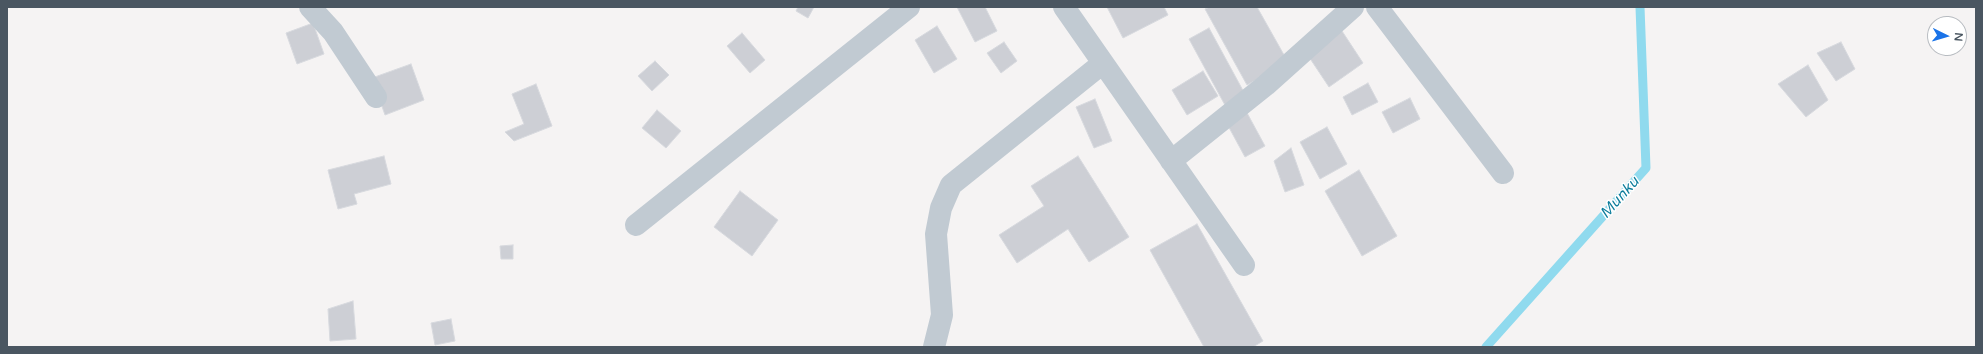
<!DOCTYPE html>
<style>
body{margin:0}
#map{position:relative;width:1983px;height:354px;overflow:hidden;background:#f5f3f3;font-family:"Varela Round",sans-serif}
canvas{display:block}
.frame{position:absolute;inset:0;border:8px solid #4a5661;pointer-events:none}
.north{position:absolute;left:1927px;top:16px;width:40px;height:40px;box-sizing:border-box;background:#fff;border:1px solid #b7bbc0;border-radius:50%;rotate:95deg;font-size:11px;font-weight:700;line-height:16px;text-align:center;color:#4a5661}
.north::after{content:'';display:block;margin:auto;width:14px;height:18px;background:#1a73e8;clip-path:polygon(50% 0,100% 100%,50% 72%,0 100%)}
</style>
<div id="map">
<canvas width="1983" height="354"></canvas>
<div class="frame"></div>
<div class="north">N</div>
</div>
<script>
const ctx = document.querySelector('canvas').getContext('2d');
ctx.lineJoin = 'round';
const poly = rows => new Path2D(rows.map(r => 'M' + r).join(''));
function strokePath(path, color, width, dash) { ctx.strokeStyle = color; ctx.lineWidth = width; ctx.lineCap = dash ? 'butt' : 'round'; ctx.setLineDash(dash || []); ctx.stroke(path); }
function paint(path, color) { ctx.fillStyle = color; ctx.fill(path, 'evenodd'); }
function label(font, color, halo, rows, align = 'center') {
  ctx.font = font + ' "Varela Round",sans-serif'; ctx.lineWidth = 3; ctx.setLineDash([]); ctx.textBaseline = 'middle'; ctx.strokeStyle = halo; ctx.fillStyle = color; for (const [text, x, y, turn = 0] of rows) {
    ctx.save(); ctx.translate(x, y); ctx.rotate((+turn || 0) * Math.PI / 180); ctx.textAlign = isNaN(turn) ? turn : align; if (halo) ctx.strokeText(text, 0, 0); ctx.fillText(text, 0, 0); ctx.restore();
  }
}
strokePath(poly([
 [1486,347,1646,168,1640,7]
]), '#90daee', 9);
const building = poly([
 [798,7,814,7,808,18,796,11,798,7],
 [957,7,985,7,997,31,975,42,957,7],
 [1107,7,1164,7,1168,15,1123,38,1107,7],
 [1210,7,1257,7,1288,62,1247,85,1205,9,1210,7],
 [313,23,324,54,297,64,286,33,313,23],
 [937,26,957,59,934,73,915,40,937,26],
 [1209,28,1246,96,1226,107,1189,39,1209,28],
 [1342,31,1363,63,1329,87,1307,54,1342,31],
 [742,33,765,60,750,73,727,46,742,33],
 [1004,42,1017,61,1001,73,987,53,1004,42],
 [1841,42,1855,69,1836,81,1817,53,1841,42],
 [655,61,669,75,652,91,638,76,655,61],
 [411,64,424,100,385,115,372,78,411,64],
 [1808,65,1828,100,1806,117,1778,84,1808,65],
 [1203,71,1218,96,1187,115,1172,90,1203,71],
 [1368,83,1378,102,1352,115,1343,97,1368,83],
 [536,84,552,126,514,141,505,132,524,124,512,94,536,84],
 [1410,98,1420,119,1393,133,1382,112,1410,98],
 [1095,99,1112,141,1094,148,1076,107,1095,99],
 [657,110,681,131,666,148,642,128,657,110],
 [1246,111,1265,146,1245,157,1226,122,1246,111],
 [1327,127,1347,164,1320,179,1300,142,1327,127],
 [1291,148,1304,185,1285,192,1274,161,1291,148],
 [384,156,391,184,354,194,357,204,338,209,328,170,384,156],
 [1078,156,1129,237,1089,262,1068,229,1017,263,999,235,1044,206,1031,186,1078,156],
 [1359,170,1397,236,1362,256,1325,191,1359,170],
 [740,191,778,220,752,256,714,227,740,191],
 [1197,224,1263,341,1253,347,1204,347,1150,250,1197,224],
 [513,245,513,259,501,259,500,246,513,245],
 [353,301,356,339,330,341,328,309,353,301],
 [451,319,455,341,435,345,431,323,451,319]
]);
paint(building, '#cdcfd5');
strokePath(building, '#d7d9de', 1);
strokePath(poly([
 [310,7,333,32,376,97],
 [1064,7,1244,265],
 [1377,7,1503,173],
 [1171,161,1266,85,1353,7],
 [636,225,909,7],
 [934,347,942,315,936,234,941,208,951,185,1103,63]
]), '#c1cad2', 22);
label('italic 15px', '#0c7c9b', '#fff', [
 ["Munku",1620,198,-48]
]);
</script>
